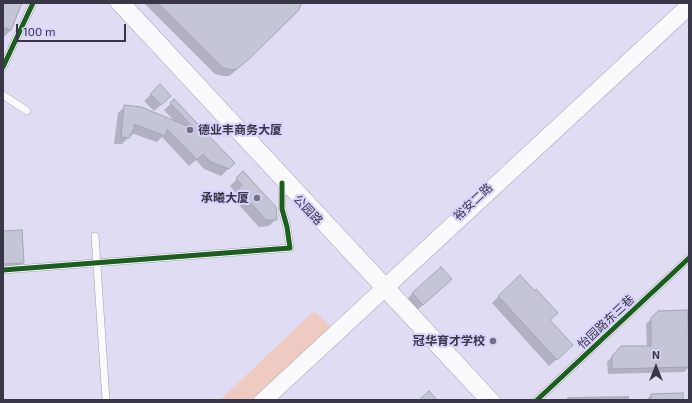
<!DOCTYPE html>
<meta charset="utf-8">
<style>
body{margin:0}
#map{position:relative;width:692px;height:403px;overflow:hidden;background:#dfdcf3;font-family:"Exo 2",sans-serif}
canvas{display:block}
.frame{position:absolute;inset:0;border:4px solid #393747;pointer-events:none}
.north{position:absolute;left:636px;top:347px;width:40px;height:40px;-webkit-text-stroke:3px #d8d3fc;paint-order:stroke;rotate:0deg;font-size:11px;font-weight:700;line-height:16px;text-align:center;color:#393747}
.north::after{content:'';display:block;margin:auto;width:14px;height:18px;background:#393747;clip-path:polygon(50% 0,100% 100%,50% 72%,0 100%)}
.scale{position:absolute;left:16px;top:24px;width:110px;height:18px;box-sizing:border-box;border:2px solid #393747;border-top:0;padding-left:5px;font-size:12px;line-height:14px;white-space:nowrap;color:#393747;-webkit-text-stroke:3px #d8d3fc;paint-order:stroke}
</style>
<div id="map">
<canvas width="692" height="403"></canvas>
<div class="frame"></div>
<div class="north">N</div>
<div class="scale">100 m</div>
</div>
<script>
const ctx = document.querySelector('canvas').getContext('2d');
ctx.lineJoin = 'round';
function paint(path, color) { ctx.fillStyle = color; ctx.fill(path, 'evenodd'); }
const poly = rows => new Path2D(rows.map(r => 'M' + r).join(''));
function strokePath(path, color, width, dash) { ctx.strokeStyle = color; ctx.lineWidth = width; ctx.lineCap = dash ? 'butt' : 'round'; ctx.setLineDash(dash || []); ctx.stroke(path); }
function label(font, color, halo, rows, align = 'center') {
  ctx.font = font + ' "Exo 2","Noto Sans SC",sans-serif'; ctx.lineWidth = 4; ctx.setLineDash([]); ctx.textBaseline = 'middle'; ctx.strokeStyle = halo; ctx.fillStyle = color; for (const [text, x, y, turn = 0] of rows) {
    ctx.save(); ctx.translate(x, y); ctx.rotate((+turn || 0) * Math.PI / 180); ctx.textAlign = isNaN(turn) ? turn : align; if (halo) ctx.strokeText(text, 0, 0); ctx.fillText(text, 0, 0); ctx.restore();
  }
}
paint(poly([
 [314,311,332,328,256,400,220,400]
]), '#efcac0');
paint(poly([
 [3,3,21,3,11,30,4,37],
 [144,3,301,3,297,11,233,73,229,76,223,76,215,74],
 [160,86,163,103,154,111,144,101],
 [174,101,234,163,221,176,204,169,196,160,189,166,162,137,157,142,131,133,129,137,122,144,114,144,118,113,125,106,175,122,164,110],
 [243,173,276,219,269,226,259,227,232,197,236,193,230,186],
 [3,232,23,263,16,270,3,270],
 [451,279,413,314,403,303,413,293],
 [499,296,549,320,565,352,549,366,492,303],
 [658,312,689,367,684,372,608,374,607,362,622,347,647,347,646,324],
 [651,395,682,400,646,400],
 [629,396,629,400,565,400,568,397]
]), '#0003');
const building = poly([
 [3,3,22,3,11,30,3,27,3,3],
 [158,3,302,3,298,11,249,59,237,69,230,70,222,67,158,3],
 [160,84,171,96,161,105,150,94,160,84],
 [174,99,235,163,229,169,211,162,203,154,197,160,167,129,165,136,134,124,134,129,132,131,132,135,130,134,130,138,121,137,124,105,141,107,195,129,170,103,174,99],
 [243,171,276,207,277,220,266,220,238,189,242,185,236,178,243,171],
 [22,230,24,263,3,264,3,231,22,230],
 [441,267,452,279,423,305,412,293,441,267],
 [520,275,535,291,536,289,558,313,550,320,573,345,557,360,498,296,520,275],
 [688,310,689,367,612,369,612,356,621,346,651,346,651,318,658,311,688,310],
 [429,391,437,400,419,400,429,391],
 [683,393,683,400,651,400,651,394,683,393]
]);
paint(building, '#c4c5d6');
strokePath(building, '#a2a3b4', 1);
const street = poly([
 [3,67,33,3],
 [3,95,27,111],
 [95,236,106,400],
 [3,270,290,248,287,227,282,209,282,183],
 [537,400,689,258]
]);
const secondary = poly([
 [115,3,484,400],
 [126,3,495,400],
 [259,400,687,3],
 [269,400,689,11]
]);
strokePath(street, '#a19fb0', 8);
strokePath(secondary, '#a19fb0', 11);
strokePath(street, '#fafafd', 7);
strokePath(secondary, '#fafafd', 10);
strokePath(poly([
 [3,67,33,3],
 [3,270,290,248,287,227,282,209,282,183],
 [537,400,689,258]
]), '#1b5e20', 5);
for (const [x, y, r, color] of [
 [190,130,4,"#737183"],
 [257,198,4,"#737183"],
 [493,341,4,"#737183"]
]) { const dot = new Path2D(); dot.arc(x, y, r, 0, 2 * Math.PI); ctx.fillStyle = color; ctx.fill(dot); strokePath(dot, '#d8d3fc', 1.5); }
label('bold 12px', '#393747', '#d8d3fc', [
 ["德业丰商务大厦",198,130,"left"],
 ["承曦大厦",249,198],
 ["冠华育才学校",485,341]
], 'right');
label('12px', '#393747', '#d8d3fc', [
 ["裕安二路",473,202,-43],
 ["公园路",308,210,47],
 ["怡园路东三巷",606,322,-43]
]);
</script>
